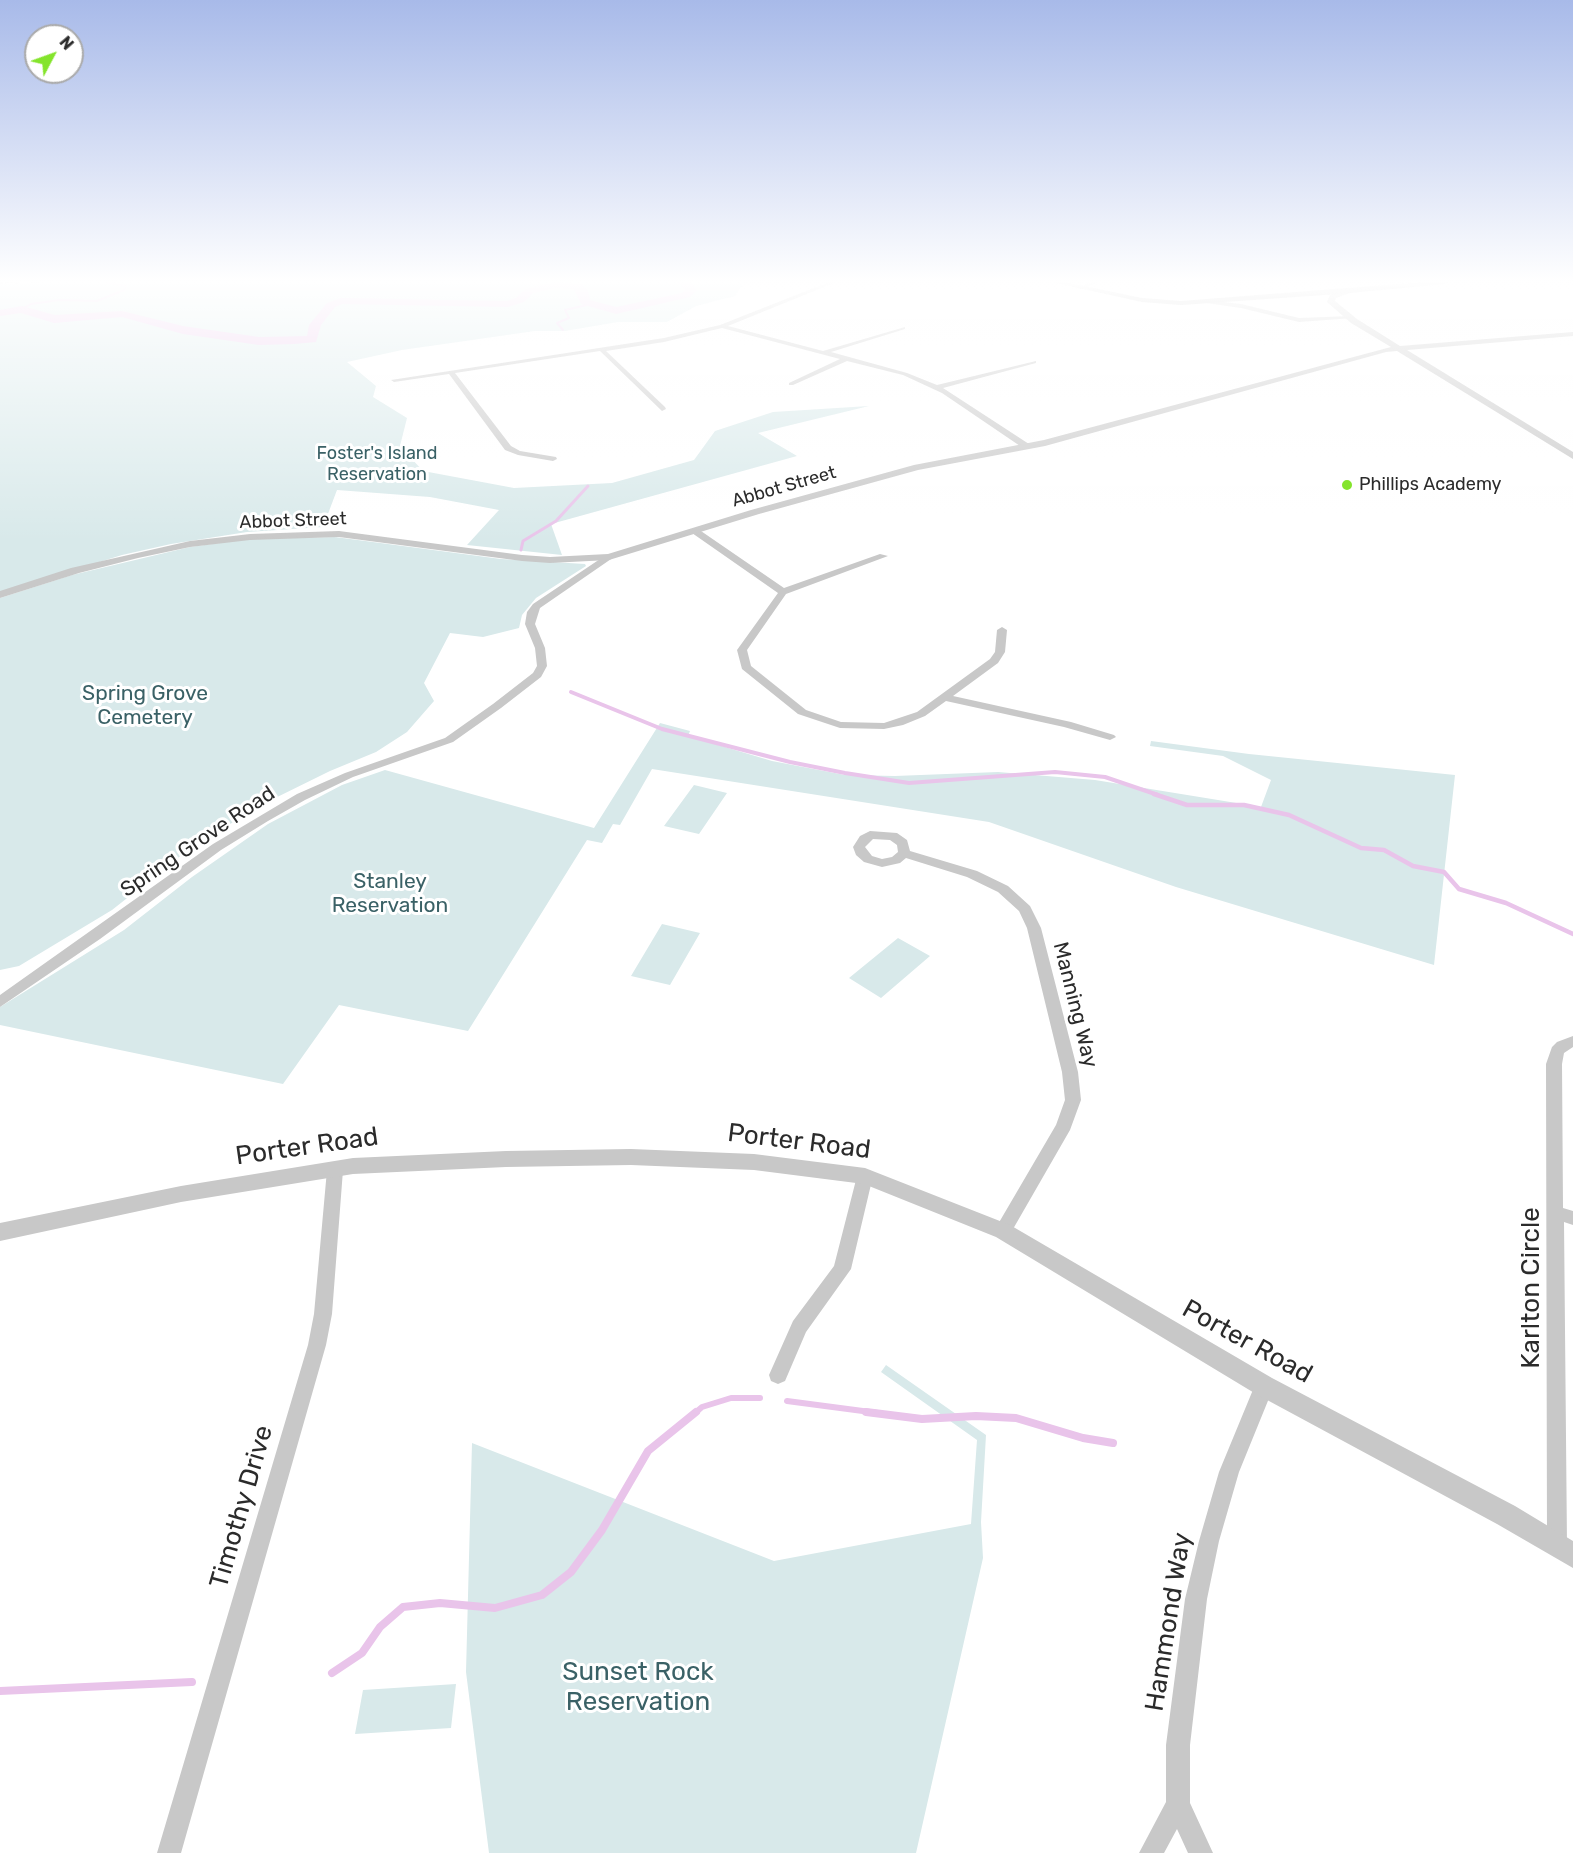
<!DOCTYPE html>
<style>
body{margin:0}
#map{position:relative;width:1573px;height:1853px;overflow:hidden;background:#fff;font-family:Rubik,sans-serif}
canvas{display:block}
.north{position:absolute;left:24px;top:24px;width:60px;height:60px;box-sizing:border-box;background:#fff;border:2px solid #aaa;border-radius:50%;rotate:49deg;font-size:16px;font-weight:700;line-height:24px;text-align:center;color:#2b2b2b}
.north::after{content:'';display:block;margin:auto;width:21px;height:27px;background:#84e42c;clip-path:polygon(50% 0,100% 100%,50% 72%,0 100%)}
</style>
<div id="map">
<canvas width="1573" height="1853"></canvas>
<div class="north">N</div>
</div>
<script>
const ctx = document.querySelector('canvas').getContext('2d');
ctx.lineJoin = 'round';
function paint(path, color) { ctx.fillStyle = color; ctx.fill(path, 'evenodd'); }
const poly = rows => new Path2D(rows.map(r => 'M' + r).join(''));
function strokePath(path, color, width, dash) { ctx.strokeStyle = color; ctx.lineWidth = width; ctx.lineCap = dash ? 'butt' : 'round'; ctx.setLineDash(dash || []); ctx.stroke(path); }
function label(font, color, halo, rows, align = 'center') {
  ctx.font = font + ' Rubik,sans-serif'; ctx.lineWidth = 6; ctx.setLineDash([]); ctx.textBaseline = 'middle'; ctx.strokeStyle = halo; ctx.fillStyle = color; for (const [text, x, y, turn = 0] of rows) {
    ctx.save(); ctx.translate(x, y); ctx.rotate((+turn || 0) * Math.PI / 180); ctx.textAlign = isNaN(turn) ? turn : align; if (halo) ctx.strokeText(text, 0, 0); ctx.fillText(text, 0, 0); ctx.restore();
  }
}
paint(poly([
 [40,282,744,282,735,296,696,306,667,322,618,322,565,331,535,331,402,350,347,362,376,386,373,397,407,418,400,446,423,471,514,488,612,483,694,460,715,431,773,412,869,406,758,433,797,456,551,524,562,555,467,545,499,510,430,497,337,490,323,527,247,532,171,544,122,555,0,593,0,284],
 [335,537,501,559,585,564,586,566,536,598,522,615,519,628,483,637,450,633,424,683,434,701,407,732,376,752,330,771,261,805,188,850,112,910,19,966,0,970,0,598,72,575,190,547,249,539],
 [660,723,690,731,688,736,772,761,845,775,895,776,998,772,1095,780,1261,807,1271,780,1223,756,1150,746,1151,741,1249,754,1455,775,1434,965,1176,887,989,822,652,769,620,825,613,824,602,843,587,840,468,1031,339,1005,283,1084,0,1025,0,1007,124,930,192,877,268,824,342,785,385,770,594,828],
 [694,785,727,793,699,834,664,826],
 [662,924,700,933,670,985,631,976],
 [898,938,930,956,881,998,849,978],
 [886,1365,986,1435,981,1522,983,1558,916,1853,489,1853,466,1672,472,1443,774,1561,971,1524,977,1440,881,1372],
 [456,1684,451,1728,355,1734,363,1690]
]), '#d8e9ea');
strokePath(poly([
 [22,309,31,304,59,300,97,301,124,290,126,286,104,282],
 [563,330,557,323,569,318,565,310,591,304]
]), '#e9c4ea', 2);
strokePath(poly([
 [521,550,523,541,556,521,588,486]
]), '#e9c4ea', 3);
strokePath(poly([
 [571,692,662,729,790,762,845,773,909,783,1055,772,1105,777,1158,795]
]), '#e9c4ea', 4);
strokePath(poly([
 [1154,794,1187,805,1244,805,1289,815,1361,848,1384,850,1413,866,1444,872,1459,889,1506,903,1573,934]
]), '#e9c4ea', 4.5);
strokePath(poly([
 [787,1401,878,1413],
 [695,1413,702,1407,731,1398,760,1398]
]), '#e9c4ea', 6);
strokePath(poly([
 [866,1412,922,1419,976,1416,1016,1418,1083,1438,1113,1443],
 [332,1673,362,1653,380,1627,403,1607,440,1603,495,1608,542,1595,571,1572,602,1530,648,1451,696,1412],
 [0,1691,192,1682]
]), '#e9c4ea', 8);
paint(poly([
 [555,282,581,284,588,290,590,300,616,307,682,293,685,290,678,282,689,282,697,290,690,297,616,314,581,304,574,289,555,288,533,293,524,302,508,307,342,304,335,307,321,325,316,342,294,344,259,345,183,334,122,317,54,323,21,313,0,316,0,310,22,306,55,315,122,311,183,326,259,337,307,336,309,325,327,303,341,298,507,301,516,298,525,289,555,282]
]), '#e9c4ea');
paint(poly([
 [829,282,836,282,728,326,823,351,905,327,905,329,831,352,907,373,937,385,1036,361,1036,363,943,388,1029,444,1029,448,1023,448,942,393,903,375,847,361,793,385,789,385,789,383,840,359,722,328,664,342,606,351,665,407,666,409,662,411,600,351,455,373,511,446,520,451,556,457,557,459,553,461,518,455,505,450,449,374,394,382,391,380,664,338,720,325,829,282],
 [1092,282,1100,282,1081,289,1076,288,1092,282],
 [1208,300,1241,304,1299,318,1351,316,1354,318,1299,322,1241,308,1206,303,1208,300],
 [692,529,698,529,784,588,880,554,888,556,786,594,747,650,751,666,806,710,841,722,884,723,917,712,990,659,995,652,997,630,1002,627,1007,630,1005,652,998,663,953,696,1071,722,1114,735,1116,737,1110,740,1064,727,946,701,925,716,903,725,884,729,840,728,798,714,742,669,737,650,778,593,692,533,692,529],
 [606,555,614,557,540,608,535,624,545,648,547,666,541,677,501,708,453,742,353,777,305,800,268,821,221,850,100,939,0,1007,0,995,213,844,297,794,345,773,445,738,493,704,533,673,537,666,535,648,525,624,527,612,533,604,606,555],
 [870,831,897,833,907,840,910,851,977,871,1008,886,1030,906,1041,928,1078,1072,1081,1100,1070,1130,1009,1236,1003,1238,997,1236,994,1231,1056,1125,1065,1100,1062,1072,1027,928,1019,911,998,892,967,877,906,858,900,863,882,867,864,862,856,855,853,847,860,836,870,831],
 [873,839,890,840,897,845,898,852,892,857,882,859,872,856,865,847,873,839],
 [1573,1036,1573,1047,1564,1053,1562,1064,1563,1208,1573,1211,1573,1225,1564,1222,1567,1545,1564,1552,1557,1555,1550,1552,1547,1545,1546,1064,1552,1047,1557,1042,1573,1036],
 [335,1163,341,1165,343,1170,332,1314,326,1345,181,1853,157,1853,308,1345,314,1314,327,1170,329,1165,335,1163],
 [865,1169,871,1171,873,1176,851,1269,806,1332,785,1381,778,1384,771,1381,769,1375,793,1321,834,1266,857,1176,859,1171,865,1169],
 [1264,1377,1271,1380,1274,1386,1239,1472,1219,1541,1207,1599,1190,1745,1190,1803,1213,1853,1188,1853,1177,1829,1164,1853,1139,1853,1166,1802,1166,1745,1185,1599,1199,1541,1219,1472,1257,1380,1264,1377]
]), '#c8c8c8');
paint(poly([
 [1348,289,1355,291,1336,298,1335,301,1357,319,1400,346,1573,332,1573,336,1407,350,1573,452,1573,459,1397,351,1386,352,1045,446,918,470,759,514,609,560,550,563,522,561,339,537,250,540,190,547,138,558,79,573,0,598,0,591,71,568,190,541,250,534,339,531,522,555,550,557,608,554,751,510,914,465,1044,440,1391,347,1351,323,1327,302,1330,295,1348,289],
 [631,1149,754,1154,865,1168,1010,1225,1272,1378,1515,1506,1573,1541,1573,1568,1497,1524,1256,1394,996,1237,864,1184,754,1170,631,1165,506,1167,353,1174,181,1202,0,1241,0,1223,181,1186,353,1158,506,1151,631,1149]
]), '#c8c8c8');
paint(poly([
 [1051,282,1065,282,1142,298,1181,301,1424,282,1449,282,1445,284,1339,294,1181,305,1142,302,1051,282]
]), '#b5b5b5');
strokePath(poly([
 [0,283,15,282]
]), '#808080', 2, [3, 2]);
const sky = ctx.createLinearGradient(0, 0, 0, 541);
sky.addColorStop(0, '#a8bae9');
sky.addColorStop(0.52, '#fff');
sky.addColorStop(1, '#ffffff00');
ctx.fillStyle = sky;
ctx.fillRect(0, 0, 1573, 541);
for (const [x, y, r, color] of [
 [1347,485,6,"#84e42c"]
]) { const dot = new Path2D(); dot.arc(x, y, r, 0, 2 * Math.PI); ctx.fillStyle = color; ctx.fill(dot); strokePath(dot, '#fff', 2); }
label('18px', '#3a6166', '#fff', [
 ["Foster's Island",377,454],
 ["Reservation",377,475]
]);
label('18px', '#2b2b2b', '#fff', [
 ["Phillips Academy",1359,485]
], 'left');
label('18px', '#2b2b2b', '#fff', [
 ["Abbot Street",784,487,-16],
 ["Abbot Street",293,521,-2]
]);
label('21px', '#3a6166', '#fff', [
 ["Spring Grove",145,694],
 ["Cemetery",145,718],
 ["Stanley",390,882],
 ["Reservation",390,906]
]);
label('21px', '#2b2b2b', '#fff', [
 ["Spring Grove Road",198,842,-34],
 ["Manning Way",1075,1005,76]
]);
label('26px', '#2b2b2b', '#fff', [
 ["Porter Road",799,1142,7],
 ["Porter Road",307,1147,-8],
 ["Karlton Circle",1531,1288,-90],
 ["Porter Road",1247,1342,29],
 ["Timothy Drive",242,1507,-74],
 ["Hammond Way",1169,1622,-81]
]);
label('26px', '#3a6166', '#fff', [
 ["Sunset Rock",638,1672],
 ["Reservation",638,1702]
]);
</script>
